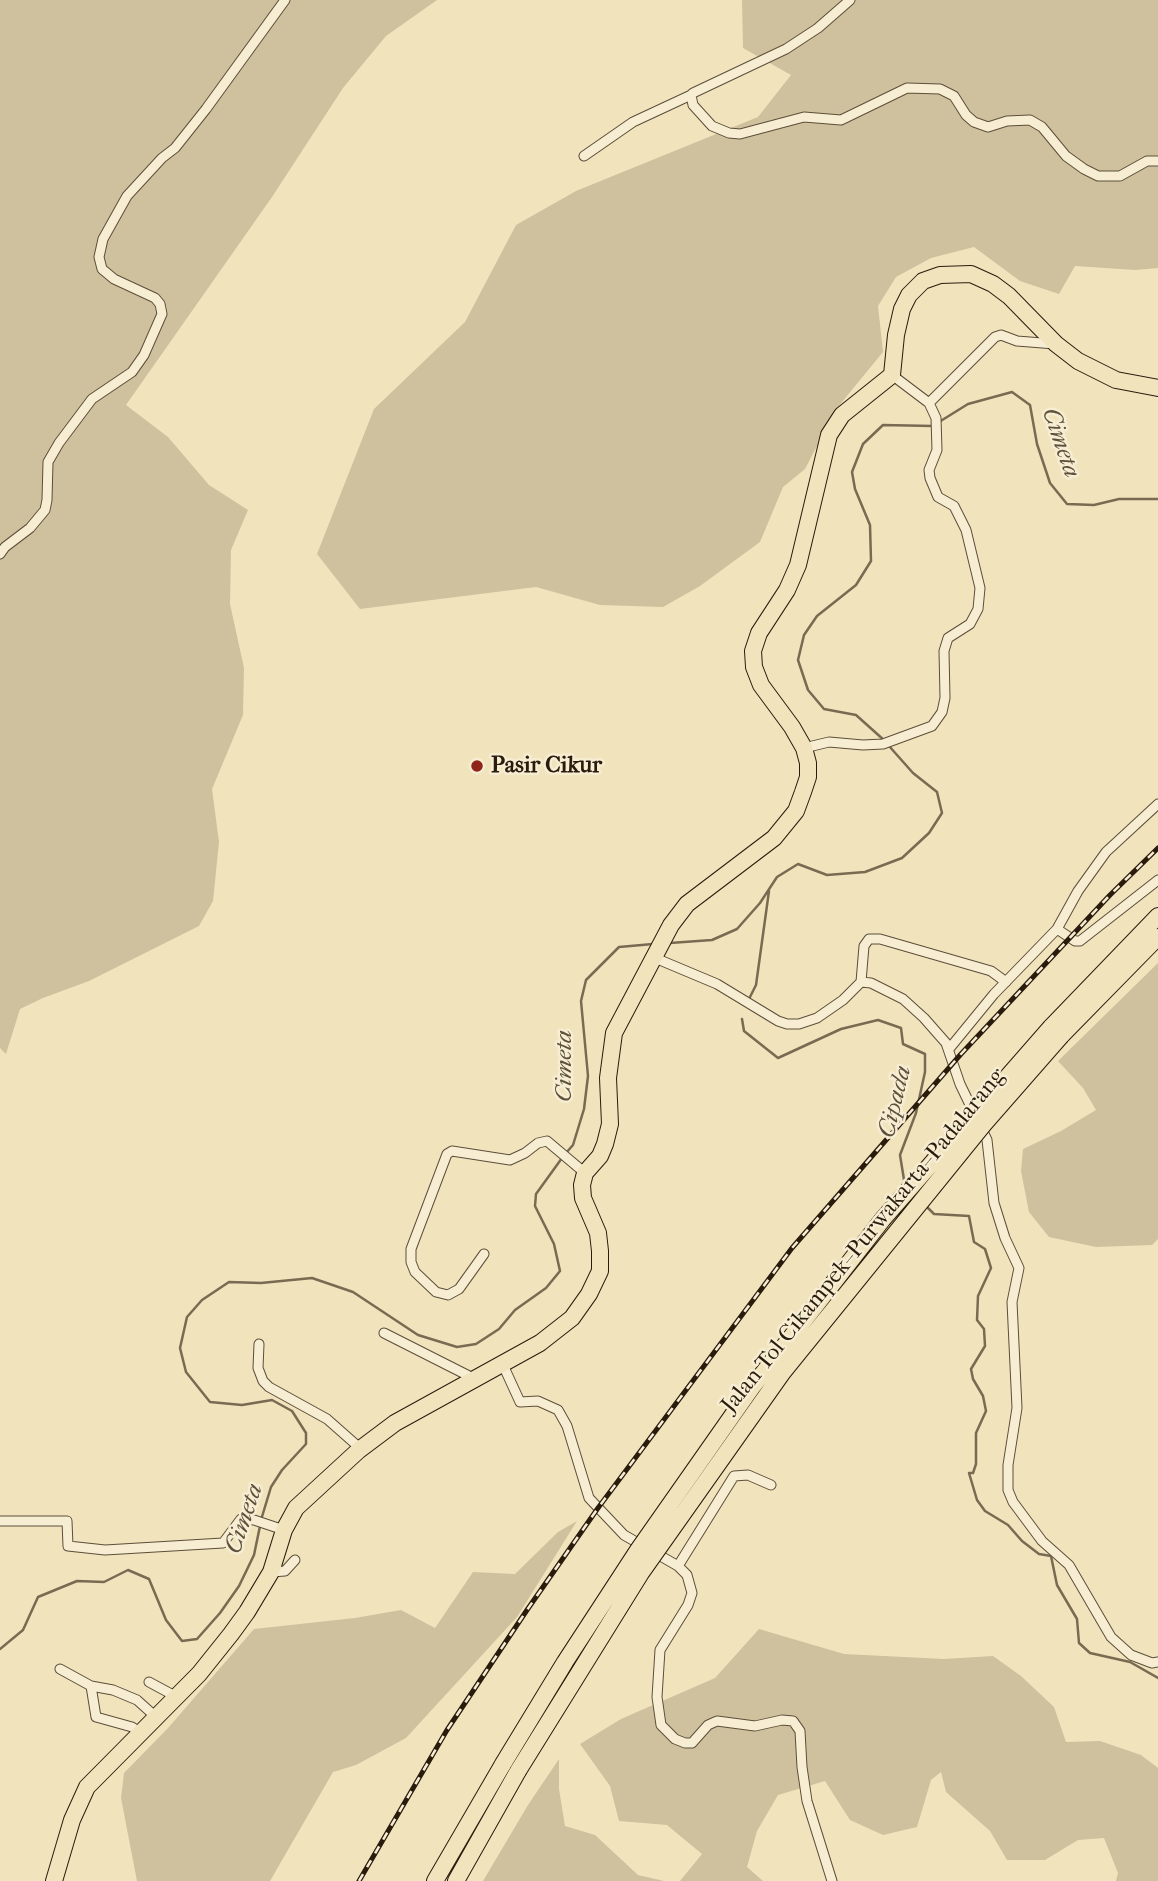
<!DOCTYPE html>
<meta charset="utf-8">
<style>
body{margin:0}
canvas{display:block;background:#f1e3bc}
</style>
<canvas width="1158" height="1881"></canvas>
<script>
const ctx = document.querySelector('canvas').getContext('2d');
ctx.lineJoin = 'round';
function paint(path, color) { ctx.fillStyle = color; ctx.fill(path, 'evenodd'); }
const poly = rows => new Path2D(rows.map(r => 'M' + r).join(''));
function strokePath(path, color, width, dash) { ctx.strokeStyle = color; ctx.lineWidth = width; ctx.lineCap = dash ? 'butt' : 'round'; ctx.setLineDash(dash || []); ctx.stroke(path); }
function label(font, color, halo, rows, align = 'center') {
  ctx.font = font + ' "IM FELL French Canon",serif'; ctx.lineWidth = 5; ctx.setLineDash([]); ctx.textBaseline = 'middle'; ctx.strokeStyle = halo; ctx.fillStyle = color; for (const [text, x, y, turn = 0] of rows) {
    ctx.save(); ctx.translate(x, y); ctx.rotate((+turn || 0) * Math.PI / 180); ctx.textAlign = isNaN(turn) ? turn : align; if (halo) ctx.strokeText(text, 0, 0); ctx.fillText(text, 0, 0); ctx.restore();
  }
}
paint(poly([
 [0,0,437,0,386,36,343,88,272,197,126,405,168,437,209,485,248,510,231,550,230,604,244,668,243,715,212,789,219,842,213,901,199,926,89,981,43,998,20,1009,6,1054,0,1048],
 [742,0,1158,0,1158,268,1135,270,1075,266,1059,294,1020,281,974,247,931,258,896,277,878,306,883,352,837,408,805,469,783,487,760,542,700,586,663,607,600,605,536,587,360,609,317,554,374,409,465,322,516,225,576,191,758,117,791,75,743,48],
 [1158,963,1158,1239,1152,1245,1096,1247,1049,1237,1029,1212,1021,1171,1023,1149,1061,1131,1096,1110,1083,1088,1058,1061],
 [577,1521,517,1617,406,1738,356,1765,333,1772,270,1881,137,1881,121,1798,124,1773,168,1728,254,1629,355,1618,401,1610,435,1628,473,1572,515,1574,558,1532],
 [759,1629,844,1654,944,1659,993,1656,1021,1676,1054,1707,1066,1742,1100,1741,1141,1755,1158,1768,1158,1881,1116,1881,1118,1873,1104,1838,1078,1840,1045,1860,1007,1860,990,1831,946,1792,941,1772,931,1780,917,1827,883,1835,850,1820,825,1781,778,1795,757,1831,747,1867,763,1881,680,1881,702,1854,667,1825,619,1821,610,1786,580,1744,621,1719,715,1678],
 [559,1759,559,1789,565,1826,595,1835,638,1875,664,1881,483,1881,528,1805]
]), '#cfc19e');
strokePath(poly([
 [939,422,968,404,1012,392,1030,405,1037,444,1050,483,1067,504,1094,505,1119,499,1158,499],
 [885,741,856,715,824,709,808,690,798,660,804,635,817,616,856,585,871,561,870,525,855,489,852,472,863,444,883,425,933,426],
 [670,943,712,940,737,929,760,903,777,877,798,864,827,875,865,872,902,858,929,833,942,813,937,792,913,773,889,746],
 [750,997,756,985,769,891],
 [742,1019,744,1031,778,1058,841,1029,878,1020,901,1028,903,1044,925,1054,925,1072,916,1113,900,1155,905,1186],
 [566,1153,573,1145,584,1109,588,1076,581,1001,586,980,619,947,653,944],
 [925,1205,934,1214,969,1216,974,1242,985,1249,991,1268,978,1296,977,1320,984,1329,985,1346,971,1369,973,1379,983,1396,986,1411,976,1433,976,1464,973,1473,969,1473,977,1500,985,1511,1008,1525,1022,1541,1039,1554,1051,1556,1057,1585,1077,1619,1079,1643,1090,1653,1130,1662,1158,1678],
 [261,1520,271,1487,282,1470,306,1444,306,1433,292,1411,272,1400,242,1405,210,1402,186,1372,180,1348,187,1317,202,1300,229,1282,261,1283,312,1278,353,1292,418,1335,457,1347,476,1344,499,1329,515,1310,546,1288,560,1271,554,1244,535,1206,536,1194,562,1158],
 [0,1649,23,1630,38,1597,77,1581,104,1582,128,1570,149,1579,166,1620,182,1641,197,1639,220,1613,239,1586,254,1555,260,1526]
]), '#796b52', 2.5);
const street = poly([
 [850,0,818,28,786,49,693,93,691,95,693,105,712,126,729,133,740,134,804,117,841,120,907,88,940,89,954,96,966,115,974,122,988,127,1007,121,1030,120,1042,127,1066,156,1084,169,1098,176,1120,176,1147,161,1158,161],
 [584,156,633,122,691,95],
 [929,403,995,337,1001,335,1017,341,1055,344],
 [0,554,5,547,30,528,45,510,47,500,48,462,59,443,92,399,132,372,144,355,162,314,160,304,155,298,114,279,102,269,99,257,103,239,127,196,162,158,175,148,206,109,285,0],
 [804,748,829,742,863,745,883,744,932,726,942,712,945,698,944,651,948,638,970,624,978,609,980,588,966,530,954,506,938,497,930,478,929,470,937,450,936,418,929,403,892,375],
 [1057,929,1075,941,1080,941,1158,880],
 [655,958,717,984,778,1021,787,1024,799,1024,817,1018,843,1000,861,982,871,983,903,999,924,1018,946,1043,960,1084,987,1140,994,1203,1005,1238,1019,1268,1012,1302,1017,1408,1008,1465,1008,1490,1013,1502,1042,1541,1069,1565,1111,1637,1131,1655,1152,1663,1158,1662],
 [861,982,864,946,869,939,880,939,991,971,1006,982],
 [949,1049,994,994,1057,929,1078,891,1106,852,1158,804],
 [484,1254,459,1289,448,1295,436,1292,415,1272,411,1262,411,1249,447,1154,452,1151,510,1160,525,1153,538,1143,547,1141,585,1173],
 [384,1333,475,1379],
 [259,1344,258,1368,263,1381,269,1387,327,1419,361,1449],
 [503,1365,520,1402,538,1401,558,1410,567,1426,589,1498,624,1535,678,1566,687,1575,692,1593,688,1605,660,1650,657,1697,661,1725,675,1739,685,1743,692,1743,708,1725,717,1721,755,1726,782,1720,793,1721,800,1731,802,1767,807,1801,832,1881],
 [0,1521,67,1521,68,1546,105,1550,223,1543,241,1519,254,1520,284,1530],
 [678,1566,734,1476,748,1475,771,1485],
 [271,1572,285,1571,295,1560],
 [60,1669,91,1686,113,1690,137,1700,157,1718],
 [149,1682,175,1696],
 [91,1686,96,1717,132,1727,141,1733]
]);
const highway = poly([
 [1051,1027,1158,916],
 [1061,1036,1158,937],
 [54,1881,72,1820,87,1787,199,1674,231,1634,247,1612,271,1572,284,1530,296,1508,359,1450,395,1423,540,1343,572,1318,589,1294,600,1271,600,1251,598,1233,583,1198,582,1185,585,1173,600,1156,605,1144,610,1124,608,1078,614,1033,671,925,687,904,774,838,796,811,803,792,808,777,808,763,804,748,792,727,761,685,754,667,753,651,759,633,787,590,798,565,829,435,842,415,892,375,896,335,902,309,909,295,923,281,940,275,971,274,993,284,1009,296,1056,344,1078,361,1116,380,1158,388],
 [435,1881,503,1764],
 [456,1881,518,1771]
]);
strokePath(street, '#5c4e39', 11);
strokePath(highway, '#2a1c0d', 18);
strokePath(street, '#f6edd3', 9);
strokePath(highway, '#f1e3bc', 16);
const rail = poly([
 [359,1881,447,1730,527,1610,598,1508,792,1248,961,1054,1110,895,1158,848]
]);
strokePath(rail, '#2a1c0d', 5);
strokePath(rail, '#f6edd3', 2.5, [8]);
const highwayBridge = poly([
 [503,1764,565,1662,638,1550,753,1386,883,1219,1051,1027],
 [518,1771,641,1573,783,1372,984,1124,1061,1036]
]);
strokePath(highwayBridge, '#2a1c0d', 18, []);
strokePath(highwayBridge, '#f1e3bc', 16);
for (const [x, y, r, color] of [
 [477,766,7,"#8f2418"]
]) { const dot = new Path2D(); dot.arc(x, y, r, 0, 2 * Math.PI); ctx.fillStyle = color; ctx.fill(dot); strokePath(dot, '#f6edd3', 2.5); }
label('bold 23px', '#2a1c0d', '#f6edd3', [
 ["Pasir Cikur",491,766]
], 'left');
label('23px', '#2a1c0d', '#f6edd3', [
 ["Jalan Tol Cikampek–Purwakarta–Padalarang",864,1241,-51]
]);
label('italic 24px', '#5e503b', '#f6edd3', [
 ["Cimeta",1060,443,71],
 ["Cimeta",565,1066,-90],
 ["Cipada",896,1102,-76],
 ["Cimeta",245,1519,-71]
]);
</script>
